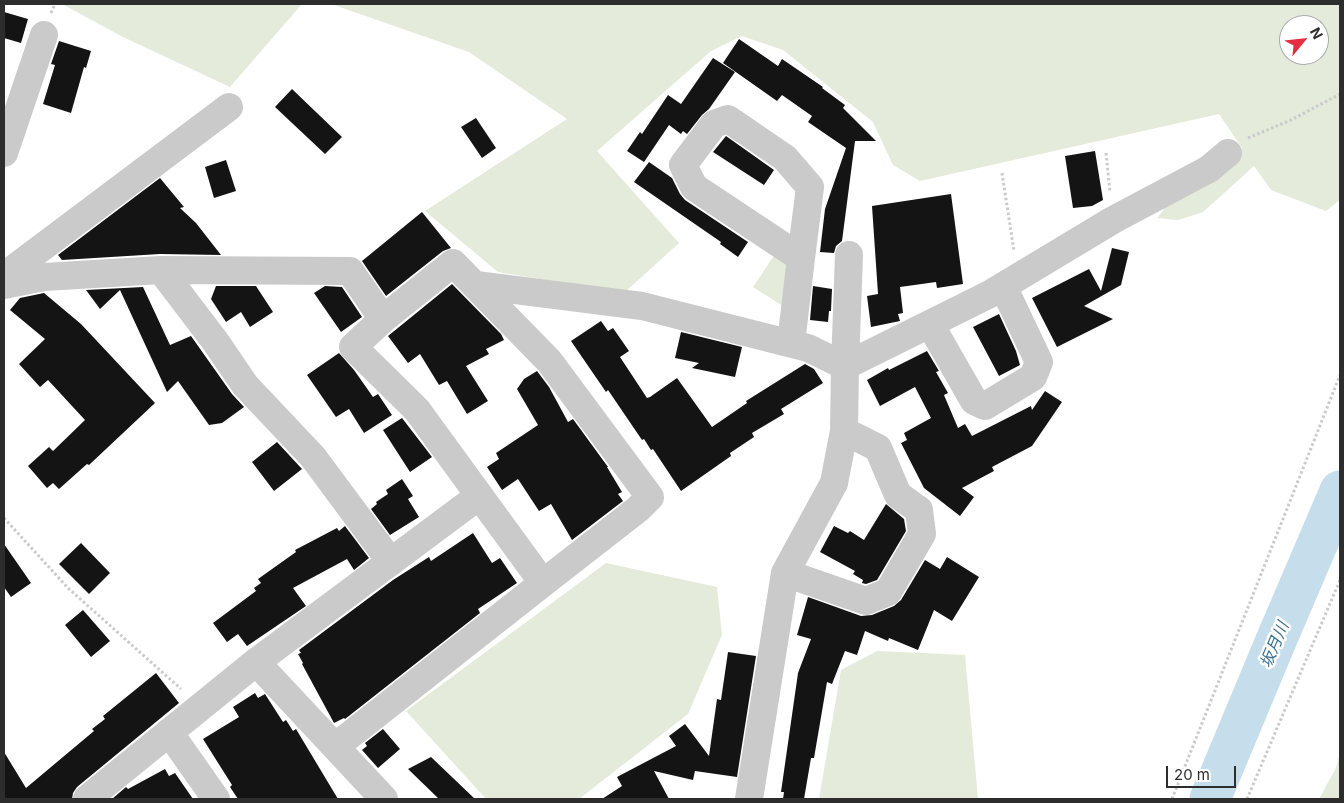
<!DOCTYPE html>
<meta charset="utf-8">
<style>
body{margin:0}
#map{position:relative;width:1344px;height:803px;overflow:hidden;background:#fff;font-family:Inter,sans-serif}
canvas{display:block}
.frame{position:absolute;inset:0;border:5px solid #2d2d2d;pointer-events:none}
.north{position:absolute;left:1279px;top:15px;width:50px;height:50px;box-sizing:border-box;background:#fff;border:1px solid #ababab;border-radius:50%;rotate:62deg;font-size:14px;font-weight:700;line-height:20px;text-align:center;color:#2d2d2d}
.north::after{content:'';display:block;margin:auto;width:18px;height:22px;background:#e42f42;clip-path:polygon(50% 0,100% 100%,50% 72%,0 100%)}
.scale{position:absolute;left:1166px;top:766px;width:70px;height:22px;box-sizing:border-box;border:2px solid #2d2d2d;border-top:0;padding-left:6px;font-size:15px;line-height:18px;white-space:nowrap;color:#2d2d2d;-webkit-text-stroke:4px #fff;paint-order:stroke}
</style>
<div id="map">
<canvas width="1344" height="803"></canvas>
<div class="frame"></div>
<div class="north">N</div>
<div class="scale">20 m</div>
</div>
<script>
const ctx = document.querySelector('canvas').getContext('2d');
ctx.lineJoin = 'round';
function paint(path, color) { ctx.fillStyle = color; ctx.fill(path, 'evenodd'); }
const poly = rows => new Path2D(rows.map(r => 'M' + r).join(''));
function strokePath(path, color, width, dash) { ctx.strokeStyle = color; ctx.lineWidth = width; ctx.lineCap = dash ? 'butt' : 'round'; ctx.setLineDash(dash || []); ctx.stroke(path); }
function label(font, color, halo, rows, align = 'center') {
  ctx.font = font + ' Inter,"Noto Sans JP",sans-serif'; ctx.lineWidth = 5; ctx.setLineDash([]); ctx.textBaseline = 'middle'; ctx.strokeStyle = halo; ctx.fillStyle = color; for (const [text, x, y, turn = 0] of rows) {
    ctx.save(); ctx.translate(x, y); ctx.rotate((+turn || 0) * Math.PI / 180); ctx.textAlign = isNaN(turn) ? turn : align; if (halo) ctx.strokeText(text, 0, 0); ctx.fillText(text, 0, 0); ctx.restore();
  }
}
paint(poly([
 [62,4,302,4,230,87,123,37],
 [331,4,1340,4,1340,200,1326,211,1271,190,1254,166,1203,212,1178,220,1157,218,1172,199,1218,173,1242,148,1219,114,920,181,893,165,873,122,783,50,742,36,711,51,597,151,679,243,624,293,498,272,425,211,567,119,469,52],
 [1289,25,1319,25,1319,55,1289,55],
 [777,251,794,266,792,312,753,287],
 [606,563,717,587,722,635,688,714,579,799,486,799,406,711],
 [877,651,965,655,978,799,819,799,841,670],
 [1340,752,1340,799,1319,799,1336,768]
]), '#e4ebda');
strokePath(poly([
 [1210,799,1275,643,1340,491]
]), '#c6deeb', 41);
paint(poly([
 [4,12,28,19,21,43,4,38],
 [739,39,778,66,782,59,823,87,822,88,845,105,843,108,876,141,855,141,842,241,836,246,834,253,820,252,825,209,846,148,808,122,812,116,782,95,777,101,723,63],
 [59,41,91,51,86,68,84,67,71,113,43,104,55,65,51,64],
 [713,58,735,72,709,109,702,115,687,134,683,131,681,134,669,125,644,162,627,151,640,132,642,134,668,95,681,104],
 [292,89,342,137,325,154,275,107],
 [476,118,496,148,482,158,461,127],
 [726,136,774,170,764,185,713,152],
 [1095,151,1103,200,1092,206,1073,208,1065,156],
 [226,160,236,191,214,198,205,167],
 [649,162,672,178,680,194,685,200,748,242,738,257,720,244,721,242,634,182],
 [160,178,184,207,180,208,196,223,221,255,160,254,62,260,58,255],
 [951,194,963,284,937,288,936,282,900,287,903,313,898,314,900,321,871,327,867,296,878,294,872,206],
 [422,212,451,248,443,251,386,296,362,261],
 [1112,248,1129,252,1121,285,1084,306,1113,319,1057,347,1032,298,1089,269,1101,291],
 [452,284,501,334,504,340,486,349,489,354,466,366,488,401,467,414,447,381,439,385,420,354,408,363,388,336],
 [216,286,256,286,273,312,250,327,241,312,226,322,211,299],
 [325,286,342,287,362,317,341,332,314,293],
 [813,286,832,289,831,311,829,311,828,322,810,320],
 [143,287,170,345,191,336,232,394,244,407,222,423,209,425,178,381,167,392,120,290,100,309,86,290],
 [44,293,81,324,155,403,89,465,87,464,59,489,53,483,47,488,28,466,49,447,53,451,85,420,48,380,40,387,19,364,45,339,10,310,20,298],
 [999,314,1016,351,1020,365,999,376,973,327],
 [601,321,608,331,613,328,629,351,620,357,647,398,650,397,677,378,712,427,747,403,746,401,805,364,814,369,823,383,781,409,784,414,752,433,754,437,730,453,731,456,681,491,653,449,651,450,644,439,642,440,608,390,606,392,571,341],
 [681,332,742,347,735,377,692,368,699,363,675,358],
 [927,351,939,371,936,372,948,393,944,395,958,428,965,424,972,436,1031,406,1032,410,1045,391,1062,402,1032,446,992,467,994,471,962,488,974,497,960,516,924,488,901,443,907,440,904,433,931,418,915,387,880,406,867,380,888,368,889,370],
 [339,353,354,370,373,397,378,394,392,415,364,433,349,409,336,417,307,375],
 [537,371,549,387,568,422,573,419,608,467,607,467,622,492,618,494,623,501,572,540,551,504,539,511,518,479,502,490,487,467,499,459,496,453,538,425,517,389,524,379],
 [402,418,432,457,410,472,383,430],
 [277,442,302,469,274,491,252,462],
 [402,479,413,496,408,499,419,517,390,535,371,509,377,504,376,502,388,494,386,490],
 [886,504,904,519,906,531,877,580,866,584,862,583,863,580,853,574,855,571,820,552,834,526,848,533,850,531,864,540],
 [345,526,369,558,354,570,347,559,293,588,306,606,247,646,238,634,227,642,213,623,256,591,254,588,261,583,258,579,296,552,295,550,337,528,339,531],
 [473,533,492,563,500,558,517,583,478,609,480,613,345,719,344,718,334,723,302,664,303,663,298,654,301,653,299,650,393,580,429,557,431,561],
 [81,543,110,573,89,594,59,564],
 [4,544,31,583,11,597,4,587],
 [947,557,979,577,952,621,934,610,918,650,889,638,888,641,865,631,857,655,845,651,832,684,827,682,814,758,811,758,804,799,783,799,784,792,781,792,798,673,811,639,797,635,808,597,861,616,872,615,894,606,901,600,925,560,940,569],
 [83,610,110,641,91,657,65,625],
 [728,652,756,656,737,777,695,771,693,780,654,771,669,799,602,799,622,786,617,777,676,746,669,736,685,724,709,756,717,699,721,700],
 [156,673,179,703,77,787,73,793,72,799,4,799,4,752,26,788,94,731,92,729,105,719,103,716],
 [255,693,258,698,265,694,283,722,286,720,293,731,296,729,338,799,238,799,230,787,232,785,203,739,239,717,233,707],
 [383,729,400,749,378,768,362,750,367,746,365,743],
 [431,757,475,799,439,799,408,769],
 [165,769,169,776,175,773,193,799,112,799,126,787,128,789]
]), '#141414');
strokePath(poly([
 [51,13,55,4],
 [1248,138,1291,120,1340,94],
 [1106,153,1110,192],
 [1002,173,1014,251],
 [4,518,68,588,181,689],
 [1172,799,1340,375],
 [1247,799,1340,580]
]), '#cacaca', 3, [2.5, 2.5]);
strokePath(poly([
 [4,153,44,35],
 [161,270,215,341,245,385,313,457,391,562],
 [4,276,229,107],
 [4,285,44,277,161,270,350,271,383,319],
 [476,285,642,306,808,348,845,366,849,255],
 [930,324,974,401,985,406,1033,377,1039,362,1003,286],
 [791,343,801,258,810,187,785,158,728,119,714,124,683,165,694,187,801,258],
 [785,573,866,601,888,592,922,534,919,510,898,495,878,448,844,431],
 [256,662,384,799],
 [169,732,216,799],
 [336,746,543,583,638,509,650,497,549,361,453,263,383,319,353,347,417,410,543,583],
 [87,799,256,662,479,496],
 [749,799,785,573,834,483,844,431,845,366,990,294,1113,220,1209,169,1228,153]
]), '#cacaca', 28);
label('italic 16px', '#3c718e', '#fff', [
 ["坂月川",1275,645,-67]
]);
</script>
